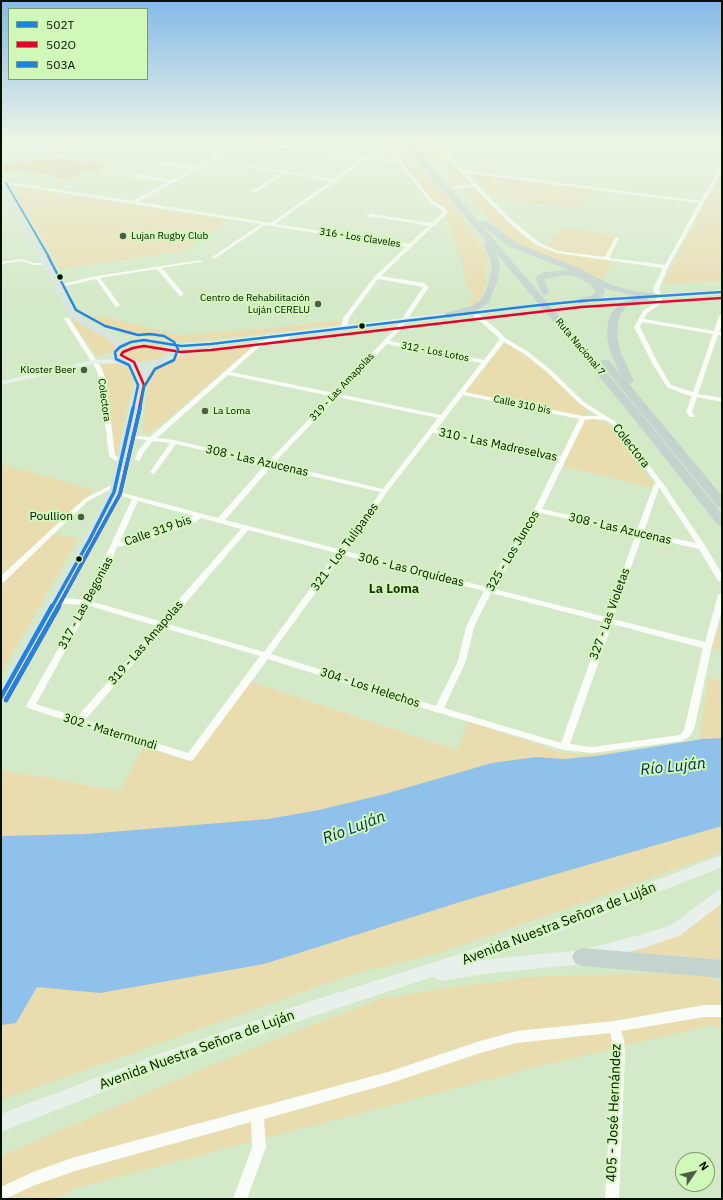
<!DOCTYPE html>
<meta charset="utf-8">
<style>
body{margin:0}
#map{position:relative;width:723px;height:1200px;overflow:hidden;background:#d4e9c7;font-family:"IBM Plex Sans",sans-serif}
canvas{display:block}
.frame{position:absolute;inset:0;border:2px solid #041000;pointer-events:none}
.legend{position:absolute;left:8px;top:8px;width:140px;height:72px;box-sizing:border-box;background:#d0f8b8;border:1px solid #7e9b6e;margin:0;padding:5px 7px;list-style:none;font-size:12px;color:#041000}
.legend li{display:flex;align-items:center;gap:8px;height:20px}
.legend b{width:20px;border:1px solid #7e9b6e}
.north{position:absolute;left:675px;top:1152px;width:40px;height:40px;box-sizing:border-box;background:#d0f8b8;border:1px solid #7e9b6e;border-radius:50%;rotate:56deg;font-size:11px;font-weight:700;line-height:16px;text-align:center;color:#041000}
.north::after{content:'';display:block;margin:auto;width:14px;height:18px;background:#4d5c46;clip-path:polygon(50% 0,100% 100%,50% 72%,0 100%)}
</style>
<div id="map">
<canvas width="723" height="1200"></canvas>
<div class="frame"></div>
<ul class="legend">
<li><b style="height:5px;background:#2083df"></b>502T</li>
<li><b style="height:5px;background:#e4002b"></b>502O</li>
<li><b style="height:5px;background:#2083df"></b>503A</li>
</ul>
<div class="north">N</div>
</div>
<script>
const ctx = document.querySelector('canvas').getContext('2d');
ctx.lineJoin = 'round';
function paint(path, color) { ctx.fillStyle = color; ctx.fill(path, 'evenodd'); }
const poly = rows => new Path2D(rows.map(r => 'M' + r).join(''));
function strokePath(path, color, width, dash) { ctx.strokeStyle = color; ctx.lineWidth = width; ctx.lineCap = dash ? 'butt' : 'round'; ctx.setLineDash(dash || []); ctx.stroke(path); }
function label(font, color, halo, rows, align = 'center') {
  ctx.font = font + ' "IBM Plex Sans",sans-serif'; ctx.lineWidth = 4; ctx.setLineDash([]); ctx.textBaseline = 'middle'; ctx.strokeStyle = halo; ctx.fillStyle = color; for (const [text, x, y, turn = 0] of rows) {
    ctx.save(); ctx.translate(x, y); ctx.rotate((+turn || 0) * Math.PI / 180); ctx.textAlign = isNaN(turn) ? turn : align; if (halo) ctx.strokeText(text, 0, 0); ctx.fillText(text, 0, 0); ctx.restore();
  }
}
paint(poly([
 [385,140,398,140,454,206,483,247,487,258,486,283,481,298,471,306,468,305,474,295,466,285,461,259,446,217,448,211,426,193,404,164,397,158],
 [415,140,429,140,533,243,556,253,613,261,603,280,569,264,525,249,508,239],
 [472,173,594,189,578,209,493,198],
 [722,173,722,281,663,284,720,176],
 [11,186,229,220,183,251,60,269],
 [563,227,617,236,604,258,554,249,546,245],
 [103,316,176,335,263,329,343,320,341,324,220,339,180,342,154,337,126,335,90,318],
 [69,318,71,318,81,325,98,332,114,342,116,347,115,349,107,354,96,356],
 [144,343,158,344,163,346,166,349,167,353,160,359,146,363,131,362,122,358,120,355,121,352,124,348],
 [505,343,534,361,547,373,588,411,585,417,608,423,653,483,652,488,563,466,585,418,465,393],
 [248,345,253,346,165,421,148,434,142,434,149,374,151,369,184,355],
 [113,363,121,365,129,369,133,378,133,385,117,454,114,453,107,383,105,375,101,369,103,365],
 [1,464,94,490,49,533,78,539,1,674],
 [722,617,722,651,712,648],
 [709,677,722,681,722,753,335,818,1,868,1,770,120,791,143,747,189,761,251,682,457,750,468,721,556,751,580,755,698,744],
 [722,796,722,852,596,898,439,953,353,974,1,1100,1,959],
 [722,900,722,960,625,951],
 [693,972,722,982,722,1030,711,1025,536,1067,79,1187,54,1199,1,1199,1,1156,219,1062,382,998,527,977]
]), '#e9dcaf');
paint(poly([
 [51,158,105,164,100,169,91,172,84,171,69,181,56,178,55,175,2,170,1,167,1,165]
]), '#e1c989');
paint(poly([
 [722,738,722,826,463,901,264,964,100,993,37,987,16,1023,1,1025,1,836,86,834,268,819,319,810,385,794,492,763,536,757,564,759,596,756,703,739]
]), '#90c1eb');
paint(poly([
 [16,140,27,140,1,145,1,143,16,140],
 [50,140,73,142,88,140,73,144,50,140],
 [232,140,245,140,347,154,361,145,362,147,351,154,397,161,381,140,385,140,427,194,433,201,446,209,447,213,436,224,436,226,433,226,381,276,424,283,429,287,400,330,389,341,484,360,500,339,470,312,475,311,499,331,505,338,527,351,551,370,584,402,616,422,662,482,706,547,722,574,722,581,718,581,699,549,642,536,613,619,705,642,718,595,722,593,722,610,712,646,694,730,689,737,682,741,592,753,564,750,436,712,268,659,193,760,190,761,28,708,26,706,28,702,83,605,55,603,51,600,55,597,85,600,132,499,112,493,111,492,112,491,116,491,218,518,265,465,176,444,155,473,153,474,150,472,170,443,153,441,144,452,140,460,138,461,135,459,138,451,147,440,126,437,126,435,150,437,256,344,273,337,287,335,290,337,287,339,274,340,260,346,231,372,334,393,396,328,423,287,378,279,349,318,347,327,344,329,341,327,343,318,375,276,406,247,265,225,214,259,212,258,212,257,261,224,13,185,1,185,1,183,13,183,133,201,168,182,142,178,137,179,132,176,134,174,140,174,146,176,172,180,193,169,159,164,158,162,164,161,170,163,196,167,222,153,223,155,138,202,271,223,331,181,285,173,256,192,251,192,250,190,257,188,281,173,245,167,244,165,334,179,363,158,232,140],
 [367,159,399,163,431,203,442,211,443,213,432,223,377,215,372,213,366,216,373,218,376,217,429,226,409,244,275,224,367,159],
 [504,342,523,353,547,372,580,404,598,416,583,416,465,392,504,342],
 [387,344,481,363,441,415,339,394,387,344],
 [228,375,331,396,268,462,174,440,157,438,228,375],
 [463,395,579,419,561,456,436,430,463,395],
 [337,397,438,418,383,489,274,463,337,397],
 [593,419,605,420,612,424,656,483,653,487,637,530,542,509,585,420,593,419],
 [433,433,559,459,534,510,487,587,345,551,387,492,433,433],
 [271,467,381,492,339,549,225,520,271,467],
 [659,487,696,543,644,532,659,487],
 [138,501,194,516,143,536,120,542,138,501],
 [540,513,636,534,606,617,494,589,540,513],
 [201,518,241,529,160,621,93,602,117,547,148,540,194,523,201,518],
 [248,530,336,553,264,652,168,624,248,530],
 [343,555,484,591,466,627,458,661,436,706,271,654,343,555],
 [491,593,604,622,561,743,444,708,466,661,474,627,491,593],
 [90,606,157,626,77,717,36,704,90,606],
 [612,624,703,648,684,730,680,735,592,747,570,744,612,624],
 [164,628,260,656,188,753,85,720,164,628],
 [433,140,462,170,701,201,720,166,722,165,722,170,668,267,659,289,663,302,647,313,644,319,714,331,719,316,722,314,722,324,719,332,722,332,722,336,718,335,698,394,722,398,722,402,697,397,692,412,695,416,694,417,690,417,686,412,692,396,684,394,667,387,652,363,634,327,643,311,657,302,653,289,663,268,557,253,536,245,510,224,474,187,451,189,452,187,472,184,429,140,433,140],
 [465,173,699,203,665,265,609,258,619,238,617,237,615,238,605,257,558,251,540,243,514,222,478,186,478,184,476,184,465,173],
 [642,322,713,334,693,392,671,385,658,363,640,327,642,322],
 [22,259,34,263,45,263,47,264,45,265,34,265,22,261,1,264,1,262,22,259],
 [200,260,202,261,202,262,162,268,183,293,183,295,181,296,179,295,157,269,100,278,120,305,117,307,115,306,96,279,57,288,54,286,97,276,200,260],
 [65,318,69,318,102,369,106,380,115,455,123,461,123,463,119,463,109,456,100,380,96,369,64,319,65,318],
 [115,483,118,485,117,486,88,501,4,582,1,582,1,576,84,499,115,483],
 [704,1005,722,1005,722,1017,704,1017,621,1031,624,1040,625,1054,619,1199,605,1199,613,1054,612,1040,610,1033,517,1043,480,1053,388,1084,264,1119,266,1147,247,1199,233,1199,252,1147,251,1122,75,1171,35,1185,5,1199,1,1199,1,1187,33,1172,75,1157,388,1072,480,1041,517,1031,614,1021,704,1005]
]), '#f9fcf7');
paint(poly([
 [722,290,722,294,581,303,531,308,211,346,181,348,166,346,162,344,166,342,181,344,211,342,404,318,581,299,722,290],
 [119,359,122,359,122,363,94,364,1,385,1,381,94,360,119,359],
 [722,855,722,867,563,930,481,960,582,950,647,933,671,925,717,891,722,889,722,903,681,935,647,947,582,964,483,974,442,981,436,979,435,976,305,1019,153,1072,1,1132,1,1114,153,1056,305,1003,457,955,553,920,722,855]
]), '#e8f0eb');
paint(poly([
 [1,184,4,186,60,282,74,313,117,337,121,343,131,340,150,338,162,340,173,344,176,353,173,358,162,364,154,365,142,385,133,436,119,492,96,539,8,697,6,700,1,702,1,685,84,539,109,492,123,436,134,385,143,367,124,366,113,361,111,352,116,347,111,341,68,316,52,282,1,191,1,184],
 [150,342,160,344,166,347,168,353,157,360,142,362,126,361,120,358,119,352,123,349,133,344,150,342]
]), '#d8e4de');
paint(poly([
 [399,140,406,140,456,195,634,405,722,514,722,526,718,525,626,409,497,254,500,266,497,282,489,302,478,310,449,318,446,317,444,315,446,313,472,306,482,299,489,282,492,266,484,244,487,242,399,140],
 [481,221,487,221,516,243,579,268,611,285,630,290,657,294,658,296,657,298,649,298,648,300,626,307,621,313,618,321,617,336,620,351,634,381,629,384,722,496,722,508,718,507,600,362,601,360,609,360,620,374,610,351,607,336,608,321,612,312,620,303,639,297,603,288,605,291,602,297,581,304,578,303,576,301,578,299,592,295,596,291,590,284,577,277,565,275,544,279,549,292,545,295,542,294,536,280,537,276,544,272,569,270,510,247,481,225,481,221],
 [582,948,722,960,722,978,582,966,575,963,572,957,575,951,582,948]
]), '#c4d3ce');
strokePath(poly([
 [133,409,138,385,129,365,116,359,115,352,120,347,131,342,144,340,181,346,211,344,531,306,581,301,722,292]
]), '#2083df', 2.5);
strokePath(poly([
 [52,607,90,539,114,492,133,408]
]), '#2083df', 3.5);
strokePath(poly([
 [1,697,52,606]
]), '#2083df', 4.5);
strokePath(poly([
 [139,409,144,385,134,362,121,355,123,352,133,348,144,346,181,352,211,350,581,307,722,298]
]), '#e4002b', 2.5);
strokePath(poly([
 [58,607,120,494,140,408]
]), '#e4002b', 3.5);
strokePath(poly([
 [6,700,59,606]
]), '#e4002b', 4.5);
strokePath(poly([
 [6,183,49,257]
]), '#2083df', 2);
strokePath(poly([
 [48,256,76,310,105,326,138,335,150,334,164,336,174,342,178,349,174,360,155,369,144,387,140,409]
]), '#2083df', 2.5);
strokePath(poly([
 [58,607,120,494,140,408]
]), '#2083df', 3.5);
strokePath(poly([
 [6,700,59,606]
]), '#2083df', 4.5);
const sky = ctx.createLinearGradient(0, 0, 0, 308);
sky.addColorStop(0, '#85b9e9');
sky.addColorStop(0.45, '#ecf5e6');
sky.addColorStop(1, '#ecf5e600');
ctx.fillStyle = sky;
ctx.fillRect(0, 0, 723, 308);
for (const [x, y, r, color] of [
 [123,236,4,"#4d5c46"],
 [60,277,3.5,"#041000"],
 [318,304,4,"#4d5c46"],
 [362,326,3.5,"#041000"],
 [84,370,4,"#4d5c46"],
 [205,411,4,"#4d5c46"],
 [81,517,4,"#4d5c46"],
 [79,559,3.5,"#041000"]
]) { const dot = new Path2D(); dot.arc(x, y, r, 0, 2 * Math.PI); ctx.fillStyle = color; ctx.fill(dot); strokePath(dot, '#d0f8b8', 1.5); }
label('10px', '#041000', '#d0f8b8', [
 ["Lujan Rugby Club",131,236],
 ["Centro de Rehabilitación",310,298,"right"],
 ["Luján CERELU",310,310,"right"],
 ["Kloster Beer",76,370,"right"],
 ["La Loma",213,411]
], 'left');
label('10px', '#041000', '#d0f8b8', [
 ["316 - Los Claveles",360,238,9],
 ["Ruta Nacional 7",580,347,50],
 ["312 - Los Lotos",435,352,11],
 ["319 - Las Amapolas",342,387,-47],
 ["Colectora",104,400,82],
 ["Calle 310 bis",522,405,12]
]);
label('12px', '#041000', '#d0f8b8', [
 ["310 - Las Madreselvas",498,445,12],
 ["Colectora",631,446,52],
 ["308 - Las Azucenas",257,461,13],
 ["308 - Las Azucenas",620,529,13],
 ["Calle 319 bis",158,531,-19],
 ["321 - Los Tulipanes",345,547,-54],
 ["325 - Los Juncos",513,551,-59],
 ["306 - Las Orquídeas",411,570,14],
 ["317 - Las Begonias",86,603,-62],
 ["327 - Las Violetas",610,614,-70],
 ["319 - Las Amapolas",146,643,-49],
 ["304 - Los Helechos",370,688,18],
 ["302 - Matermundi",110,732,17]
]);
label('12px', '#041000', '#d0f8b8', [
 ["Poullion",73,517]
], 'right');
label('bold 13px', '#1b3306', '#d0f8b8', [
 ["La Loma",394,589]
]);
label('14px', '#041000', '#d0f8b8', [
 ["Avenida Nuestra Señora de Luján",559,924,-21],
 ["Avenida Nuestra Señora de Luján",197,1050,-20],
 ["405 - José Hernández",614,1113,-88]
]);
label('italic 16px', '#012c5a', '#d0f8b8', [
 ["Río Luján",673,767,-6],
 ["Río Luján",354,828,-21]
]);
</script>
